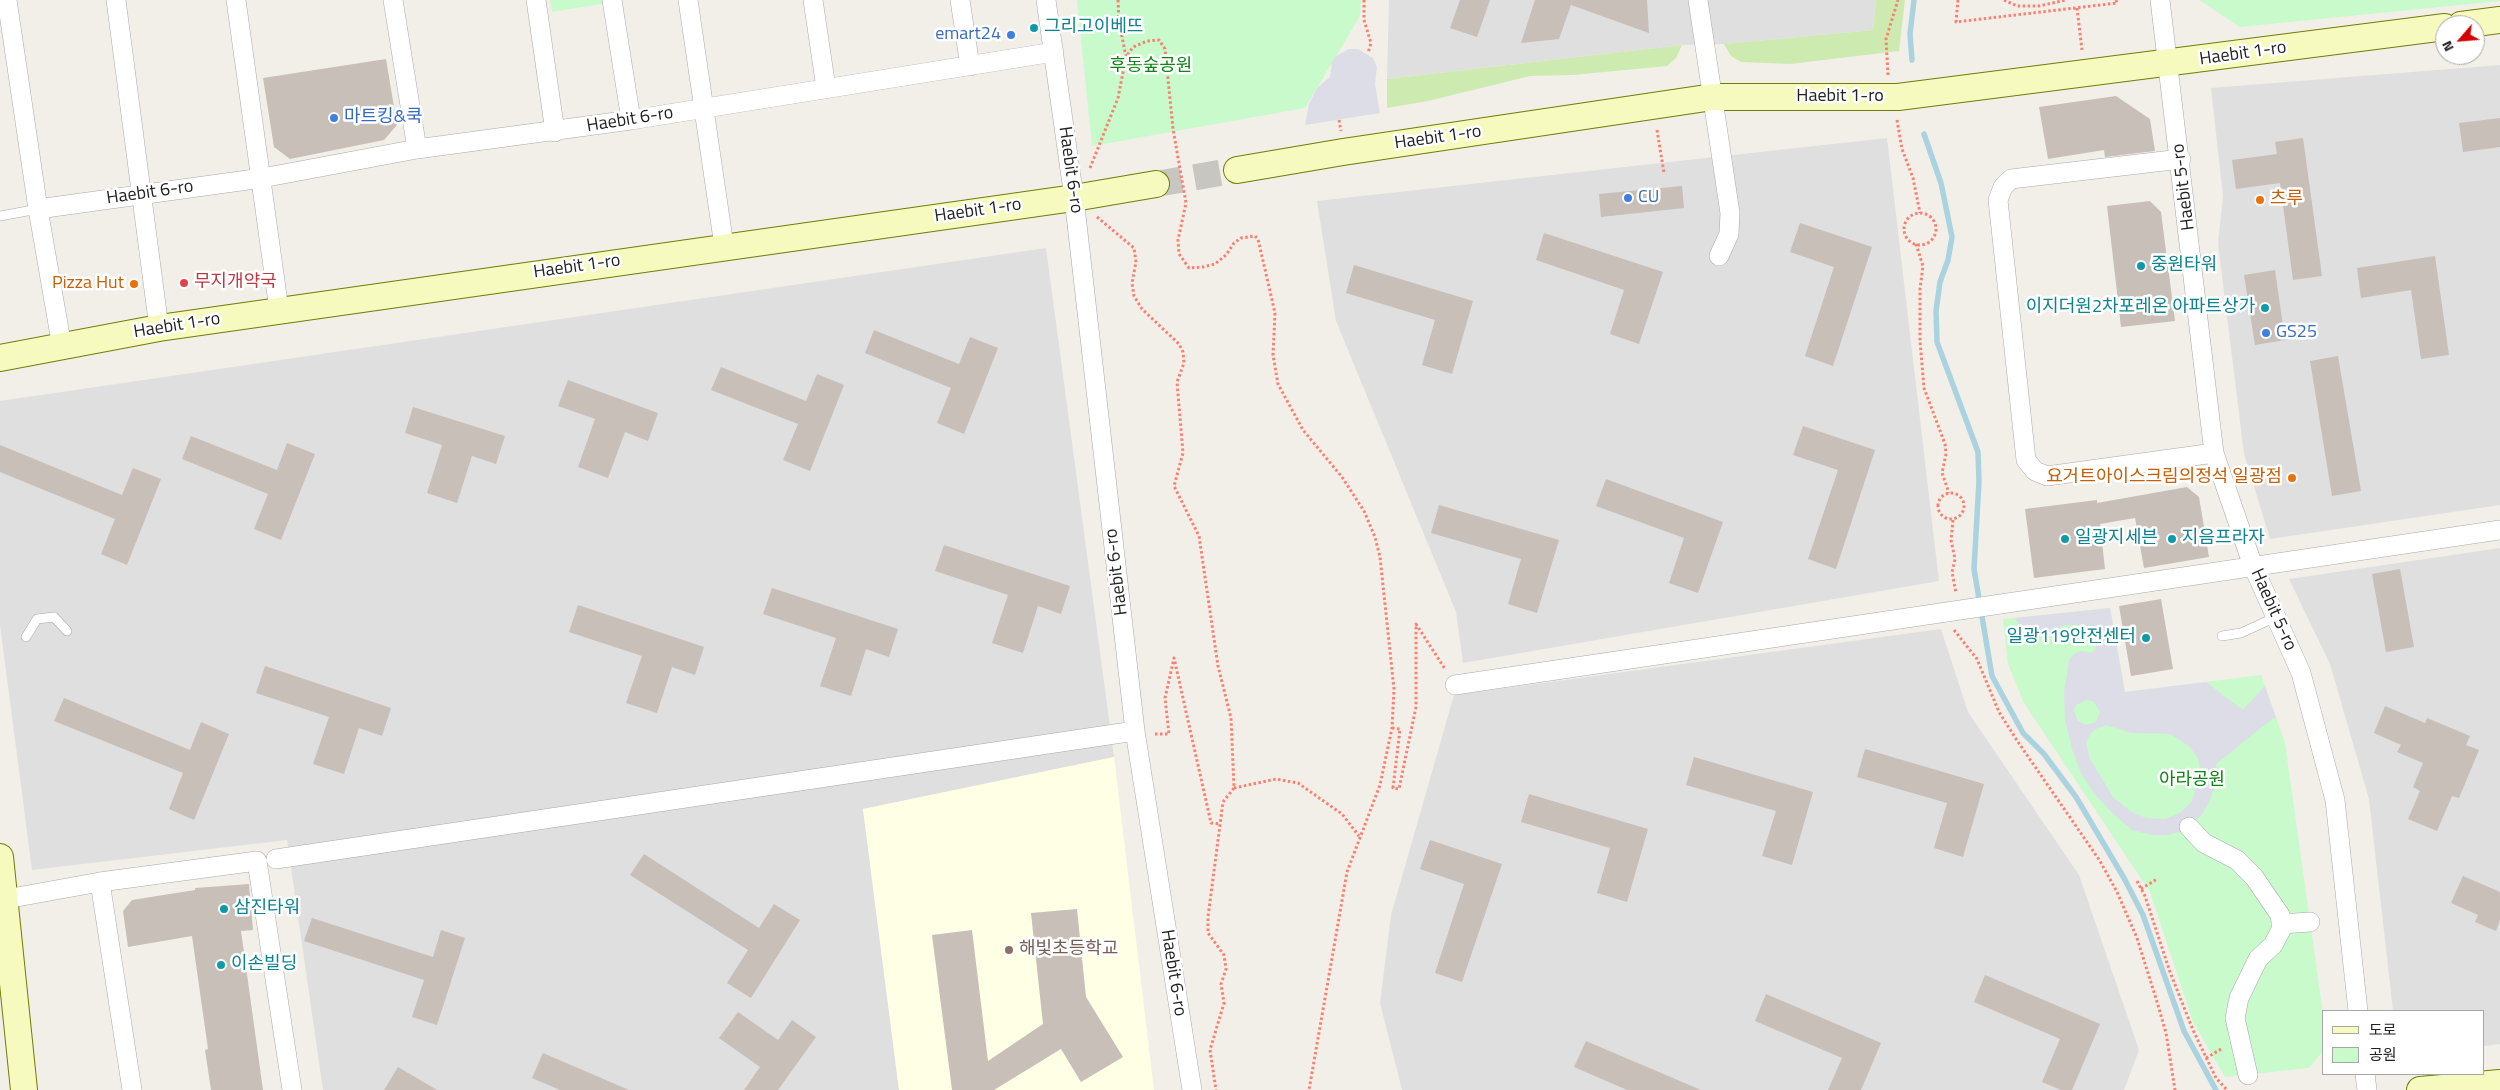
<!DOCTYPE html>
<meta charset="utf-8">
<style>
body{margin:0}
#map{position:relative;width:2500px;height:1090px;overflow:hidden;background:#f2efe9;font-family:"Titillium Web","Noto Sans KR",sans-serif}
canvas{display:block}
.legend{position:absolute;left:2322px;top:1010px;width:162px;height:65px;box-sizing:border-box;background:#fff;border:1px solid #a7a7a7;margin:0;padding:6px 9px;list-style:none;font-size:15px;color:#222}
.legend li{display:flex;align-items:center;gap:10px;height:25px}
.legend b{width:25px;border:1px solid #a7a7a7}
.north{position:absolute;left:2435px;top:15px;width:50px;height:50px;box-sizing:border-box;background:#fff;border:1px solid #a7a7a7;border-radius:50%;rotate:243deg;font-size:14px;font-weight:700;line-height:20px;text-align:center;color:#222}
.north::after{content:'';display:block;margin:auto;width:18px;height:22px;background:#d40000;clip-path:polygon(50% 0,100% 100%,50% 72%,0 100%)}
</style>
<div id="map">
<canvas width="2500" height="1090"></canvas>
<ul class="legend">
<li><b style="height:6px;background:#f7fabf"></b>도로</li>
<li><b style="height:14px;background:#c8facc"></b>공원</li>
</ul>
<div class="north">N</div>
</div>
<script>
const ctx = document.querySelector('canvas').getContext('2d');
ctx.lineJoin = 'round';
function paint(path, color) { ctx.fillStyle = color; ctx.fill(path, 'evenodd'); }
const poly = rows => new Path2D(rows.map(r => 'M' + r).join(''));
function strokePath(path, color, width, dash) { ctx.strokeStyle = color; ctx.lineWidth = width; ctx.lineCap = dash ? 'butt' : 'round'; ctx.setLineDash(dash || []); ctx.stroke(path); }
function label(font, color, halo, rows, align = 'center') {
  ctx.font = font + ' "Titillium Web","Noto Sans KR",sans-serif'; ctx.lineWidth = 5; ctx.setLineDash([]); ctx.textBaseline = 'middle'; ctx.strokeStyle = halo; ctx.fillStyle = color; for (const [text, x, y, turn = 0] of rows) {
    ctx.save(); ctx.translate(x, y); ctx.rotate((+turn || 0) * Math.PI / 180); ctx.textAlign = isNaN(turn) ? turn : align; if (halo) ctx.strokeText(text, 0, 0); ctx.fillText(text, 0, 0); ctx.restore();
  }
}
paint(poly([
 [1389,0,1876,0,1873,30,1724,44,1682,45,1387,79],
 [2500,65,2500,505,2270,539,2244,454,2218,243,2223,196,2211,88],
 [1887,138,1939,581,1463,663,1456,612,1336,321,1317,201],
 [1046,248,1114,757,863,809,899,1090,323,1090,287,840,32,870,0,625,0,401],
 [2500,548,2500,1044,2484,1046,2484,1011,2393,1011,2369,799,2330,664,2289,579],
 [1941,629,1968,712,2079,875,2139,1050,2124,1090,1402,1090,1380,1003,1391,915,1454,695]
]), '#e0dfdf');
paint(poly([
 [1114,757,1154,1090,899,1090,863,809]
]), '#ffffe5');
paint(poly([
 [1876,0,1905,0,1899,51,1790,64,1741,62,1731,56,1724,44,1873,30],
 [1682,45,1676,58,1667,66,1573,75,1530,76,1428,101,1387,108,1387,79]
]), '#cdebb0');
paint(poly([
 [550,0,626,0,552,12],
 [1077,0,1361,0,1360,16,1305,108,1092,146],
 [2199,0,2500,0,2500,1,2240,27],
 [2110,608,2125,692,2261,675,2285,743,2324,1021,2324,1050,2309,1068,2225,1077,2193,1022,2150,892,2024,703,2008,664,2003,619]
]), '#c8facc');
paint(poly([
 [1349,49,1358,49,1373,58,1377,67,1375,84,1380,113,1305,125,1309,104,1317,88,1330,77,1332,62,1336,56],
 [2110,608,2125,692,2206,682,2243,710,2265,686,2276,718,2272,719,2216,764,2217,775,2214,790,2208,804,2201,816,2182,831,2168,835,2151,835,2132,830,2113,814,2093,792,2081,773,2072,749,2065,720,2064,692,2069,660,2074,654,2081,651,2091,653,2096,649,2091,633,2079,625,2065,625,2041,635,2030,634,2021,629,2015,618],
 [2087,700,2094,702,2100,712,2096,722,2086,725,2078,721,2074,711,2076,705],
 [2106,725,2132,733,2170,734,2189,746,2198,758,2201,773,2192,801,2180,813,2165,819,2146,818,2130,811,2113,797,2090,759,2086,743,2090,734,2096,729]
]), '#dddde8');
strokePath(poly([
 [1912,60,1910,34,1914,0],
 [1924,134,1941,183,1952,237,1948,260,1940,282,1936,311,1937,342,1978,452,1979,481,1974,569,1992,676,2023,733,2044,754,2076,797,2124,878,2143,915,2184,1031,2216,1090]
]), '#aad3df', 5.5);
paint(poly([
 [1460,0,1490,0,1477,37,1450,28],
 [1535,0,1647,0,1649,33,1571,5,1559,39,1521,43],
 [386,59,397,125,384,140,290,159,274,147,263,78],
 [2116,96,2150,119,2155,151,2105,157,2104,150,2048,159,2039,107],
 [2500,118,2500,147,2463,152,2459,123],
 [2303,138,2322,276,2293,280,2280,183,2236,189,2232,160,2277,154,2275,142],
 [1682,186,1684,208,1601,217,1599,194],
 [2150,201,2161,212,2175,321,2121,327,2107,206],
 [1800,223,1872,247,1833,366,1805,356,1834,267,1790,252],
 [1544,233,1663,272,1639,344,1610,334,1624,290,1536,260],
 [2435,256,2449,355,2421,359,2411,290,2361,298,2357,268],
 [1354,265,1473,301,1452,374,1422,365,1435,320,1346,293],
 [2275,270,2285,340,2255,345,2244,275],
 [874,330,959,364,970,337,998,348,964,434,937,423,951,388,865,353],
 [2338,356,2361,491,2332,496,2310,361],
 [721,367,806,401,817,374,844,385,810,471,783,460,798,424,711,390],
 [568,380,658,413,648,441,625,432,608,478,578,467,595,419,558,406],
 [413,407,505,436,496,464,472,456,457,503,427,493,442,445,405,433],
 [1803,426,1875,450,1836,569,1808,559,1838,470,1793,455],
 [191,436,277,470,287,443,315,454,281,540,254,529,268,494,182,459],
 [0,445,122,495,133,468,161,479,127,565,101,554,115,519,0,472],
 [1606,479,1723,522,1698,593,1669,583,1684,538,1596,506],
 [2187,487,2199,497,2209,557,2144,568,2135,518,2100,524,2105,569,2034,578,2025,509,2097,500,2097,503],
 [1439,505,1559,540,1537,613,1508,604,1521,559,1431,533],
 [944,545,1070,586,1061,614,1038,606,1023,653,992,643,1008,595,935,571],
 [2400,569,2414,647,2386,652,2372,574],
 [772,588,898,629,889,657,866,649,851,696,820,686,836,638,763,614],
 [2161,599,2173,669,2131,676,2119,606],
 [578,605,704,647,695,675,672,667,657,713,626,703,642,656,569,632],
 [265,666,391,708,382,736,359,728,344,774,313,764,329,717,256,693],
 [64,698,190,750,201,722,229,734,194,820,169,809,183,773,54,721],
 [2385,706,2425,723,2427,718,2470,736,2466,745,2479,750,2459,798,2452,796,2437,831,2408,819,2420,791,2413,787,2423,763,2397,752,2401,745,2374,733],
 [1865,749,1984,784,1963,857,1934,848,1947,803,1857,777],
 [1694,757,1813,792,1792,865,1762,856,1776,811,1686,785],
 [1529,794,1648,829,1627,902,1597,893,1610,848,1521,822],
 [1430,840,1502,864,1462,982,1435,973,1464,884,1420,869],
 [644,854,759,928,774,904,800,920,751,998,727,983,748,950,630,875],
 [2463,876,2500,892,2500,920,2496,931,2475,922,2478,915,2451,903],
 [249,884,253,930,241,931,263,1090,211,1090,205,1050,208,1049,192,936,128,947,123,911,132,900,195,890,195,888],
 [1077,909,1086,997,1123,1057,1081,1082,1061,1049,994,1090,952,1090,932,935,972,930,988,1061,1043,1024,1031,913],
 [312,918,433,957,441,930,465,938,437,1025,412,1017,424,980,304,941],
 [1985,975,2100,1024,2072,1090,2061,1090,2042,1082,2060,1039,1974,1002],
 [1766,994,1881,1043,1861,1090,1828,1090,1842,1058,1755,1021],
 [738,1012,778,1040,792,1020,816,1037,778,1090,744,1090,760,1067,719,1038],
 [1586,1041,1701,1090,1627,1090,1574,1067],
 [543,1053,629,1090,560,1090,532,1078],
 [398,1067,437,1090,384,1090]
]), '#c7bfb8');
strokePath(poly([
 [1156,184,1237,170]
]), '#c8c6c1', 26, [26, 13]);
const lane = poly([
 [0,216,38,209],
 [2222,636,2241,633,2276,617],
 [26,637,37,619,54,617,67,631]
]);
const street = poly([
 [7,0,38,209,62,347],
 [116,0,159,328],
 [236,0,279,310],
 [393,0,417,149],
 [536,0,555,132],
 [612,0,631,120],
 [688,0,724,246],
 [813,0,826,88],
 [960,0,970,66],
 [1046,0,1074,198,1135,731,1192,1090],
 [1698,0,1730,213,1729,234,1719,256],
 [2160,0,2214,453,2253,566,2301,673,2335,800,2358,1011],
 [2181,159,2011,179,2003,187,1998,200,2026,460,2035,471,2047,476,2214,453],
 [38,209,262,178,417,149,631,120,1054,52],
 [1455,685,2500,530],
 [2189,827,2204,843,2237,860,2254,877,2280,915,2282,928,2273,945,2258,959,2239,998,2235,1018,2248,1075],
 [276,859,1135,731],
 [100,882,132,1090],
 [6,899,100,882,257,861,292,1090],
 [2281,924,2310,922],
 [2365,1074,2367,1090]
]);
const secondary = poly([
 [2461,25,2500,20],
 [1237,170,1343,152,1713,97,1898,97,2445,27],
 [0,358,159,328,1074,198,1156,184],
 [0,857,24,1090],
 [2420,1090,2500,1083]
]);
strokePath(lane, '#a9a9a9', 10);
strokePath(street, '#a9a9a9', 20);
strokePath(secondary, '#707d05', 28);
strokePath(poly([
 [1118,0,1119,21,1126,57],
 [1364,0,1364,20,1371,43,1368,53],
 [1958,0,1956,22,2117,3,2116,0],
 [2004,0,2017,6,2039,6,2066,0],
 [2077,8,2082,50],
 [1888,75,1886,39,1898,0],
 [1339,120,1341,131],
 [1897,120,1902,149,1913,178,1920,213],
 [1657,130,1664,173],
 [1090,168,1118,98,1126,57,1133,47,1147,41,1159,40,1165,49,1173,129,1186,203,1178,240,1179,254,1189,268,1203,267,1215,264,1226,255,1234,243,1241,238,1255,236,1258,239,1275,313,1273,355,1278,384,1303,430,1342,477,1364,511,1375,537,1380,557,1394,689,1392,728,1380,785,1347,872,1309,1090],
 '1904 229a16 16 0 1 1 32 0a16 16 0 1 1-32 0Z',
 [1097,217,1134,248,1136,262,1132,283,1134,296,1142,309,1179,344,1183,352,1184,363,1177,382,1183,453,1174,486,1199,536,1218,666,1231,718,1234,788,1223,802,1208,917,1208,933,1224,955,1226,969,1221,984,1224,1003,1210,1050,1216,1090],
 [1916,244,1923,266,1920,289,1920,341,1924,388,1945,444,1946,454,1942,473,1949,493],
 '1938 506a13 13 0 1 1 26 0a13 13 0 1 1-26 0Z',
 [1953,520,1951,540,1955,559,1952,572,1956,593],
 [1954,630,1977,659,1999,712,2018,742,2100,861,2117,892,2137,938,2158,1005,2166,1033,2175,1090],
 [1392,728,1400,729,1393,788,1399,789,1416,707,1416,624,1445,669],
 [1155,734,1169,734,1165,698,1174,658,1211,823,1220,824],
 [1234,788,1276,779,1298,783,1342,814,1359,836],
 [2137,881,2145,896,2170,972,2193,1030,2216,1078,2227,1090],
 [2141,889,2157,879],
 [2206,1058,2223,1048]
]), '#fa8072', 3, [2.5, 2.5]);
strokePath(lane, '#fff', 9);
strokePath(street, '#fff', 19);
strokePath(secondary, '#f7fabf', 26);
for (const [x, y, r, color] of [
 [1034,28,5,"#0f9aa8"],
 [1011,35,5,"#3f7fe0"],
 [334,118,5,"#3f7fe0"],
 [1628,198,5,"#3f7fe0"],
 [2260,200,5,"#e8710a"],
 [2141,266,5,"#0f9aa8"],
 [184,283,5,"#e0444e"],
 [134,284,5,"#e8710a"],
 [2265,308,5,"#0f9aa8"],
 [2266,333,5,"#3f7fe0"],
 [2292,478,5,"#e8710a"],
 [2065,539,5,"#0f9aa8"],
 [2172,539,5,"#0f9aa8"],
 [2146,638,5,"#0f9aa8"],
 [224,909,5,"#0f9aa8"],
 [1009,950,5,"#8d6e63"],
 [221,965,5,"#0f9aa8"]
]) { const dot = new Path2D(); dot.arc(x, y, r, 0, 2 * Math.PI); ctx.fillStyle = color; ctx.fill(dot); strokePath(dot, '#fff', 2); }
label('18px', '#0d838f', '#fff', [
 ["그리고이베뜨",1044,28],
 ["중원타워",2151,266],
 ["이지더원2차포레온 아파트상가",2255,308,"right"],
 ["일광지세븐",2075,539],
 ["지음프라자",2182,539],
 ["일광119안전센터",2136,638,"right"],
 ["삼진타워",234,909],
 ["이손빌딩",231,965]
], 'left');
label('18px', '#366cbe', '#fff', [
 ["emart24",1001,35,"right"],
 ["마트킹&쿡",344,118],
 ["CU",1638,198],
 ["GS25",2276,333]
], 'left');
label('18px', '#222', '#fff', [
 ["Haebit 1-ro",2243,54,-8],
 ["Haebit 1-ro",1840,97],
 ["Haebit 6-ro",630,120,-9],
 ["Haebit 1-ro",1438,138,-8],
 ["Haebit 6-ro",1070,170,82],
 ["Haebit 5-ro",2184,187,-97],
 ["Haebit 6-ro",150,193,-8],
 ["Haebit 1-ro",978,211,-8],
 ["Haebit 1-ro",577,267,-8],
 ["Haebit 1-ro",177,326,-9],
 ["Haebit 6-ro",1117,572,-97],
 ["Haebit 5-ro",2273,610,66],
 ["Haebit 6-ro",1173,973,81]
]);
label('18px', '#0c8416', '#fff', [
 ["후동숲공원",1151,67],
 ["아라공원",2192,781]
]);
label('18px', '#c56008', '#fff', [
 ["츠루",2270,200,"left"],
 ["Pizza Hut",124,284],
 ["요거트아이스크림의정석 일광점",2282,478]
], 'right');
label('18px', '#be3a42', '#fff', [
 ["무지개약국",194,283]
], 'left');
label('18px', '#785e54', '#fff', [
 ["해빛초등학교",1019,950]
], 'left');
</script>
